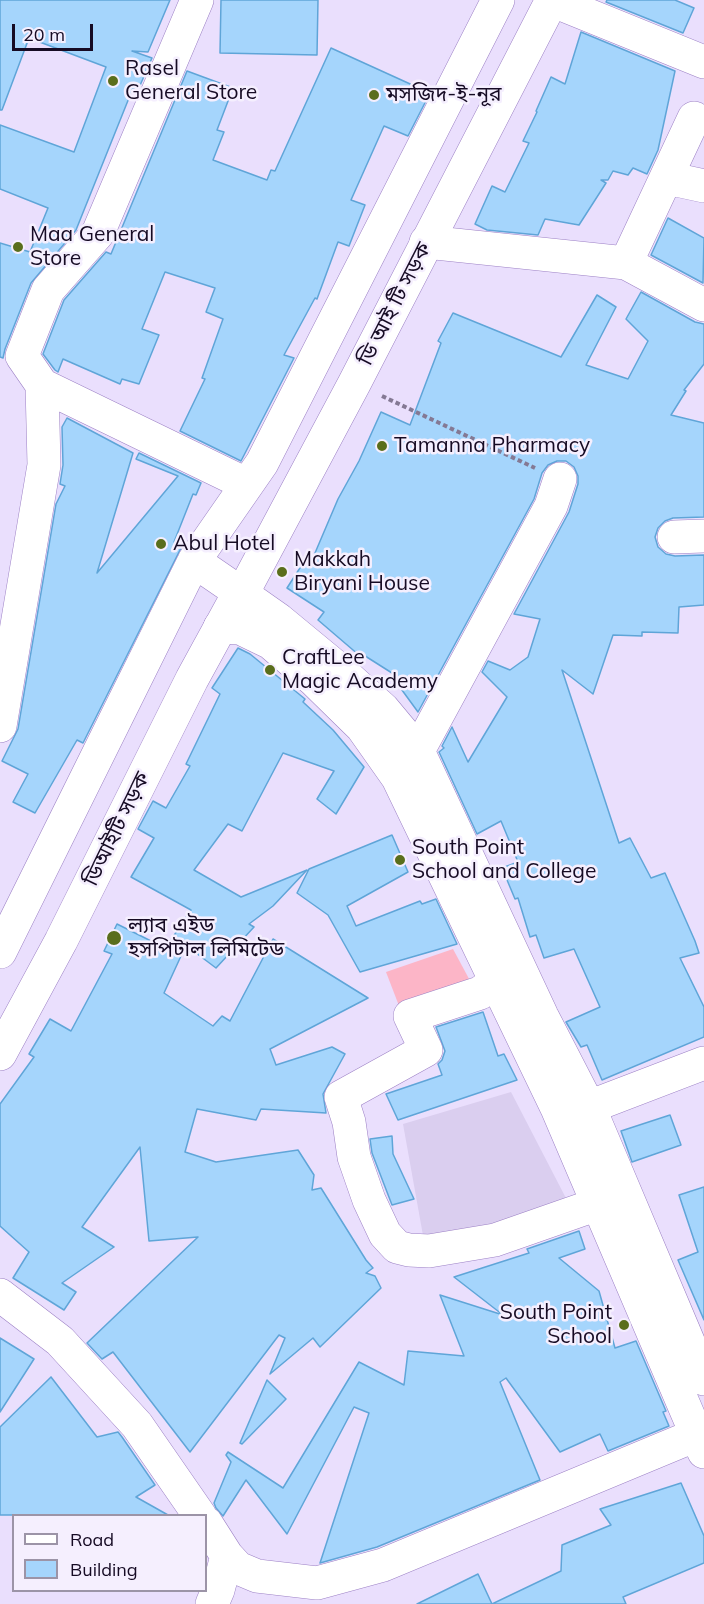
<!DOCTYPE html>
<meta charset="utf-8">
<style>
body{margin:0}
#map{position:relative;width:704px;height:1604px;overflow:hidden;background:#eadffd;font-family:Mulish,sans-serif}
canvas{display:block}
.legend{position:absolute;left:12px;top:1514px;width:195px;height:78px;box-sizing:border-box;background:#f5effe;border:2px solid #9c94a7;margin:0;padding:8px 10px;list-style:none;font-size:18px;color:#160b24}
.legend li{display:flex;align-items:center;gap:12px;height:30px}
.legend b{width:30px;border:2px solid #9c94a7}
.scale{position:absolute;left:12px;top:24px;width:81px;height:27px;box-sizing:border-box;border:3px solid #160b24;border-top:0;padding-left:8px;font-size:18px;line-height:21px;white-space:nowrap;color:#160b24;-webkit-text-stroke:4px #f5effe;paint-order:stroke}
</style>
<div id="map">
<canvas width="704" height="1604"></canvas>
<ul class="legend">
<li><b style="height:8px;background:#fff"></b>Road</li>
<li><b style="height:16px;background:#a5d5fc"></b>Building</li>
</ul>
<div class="scale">20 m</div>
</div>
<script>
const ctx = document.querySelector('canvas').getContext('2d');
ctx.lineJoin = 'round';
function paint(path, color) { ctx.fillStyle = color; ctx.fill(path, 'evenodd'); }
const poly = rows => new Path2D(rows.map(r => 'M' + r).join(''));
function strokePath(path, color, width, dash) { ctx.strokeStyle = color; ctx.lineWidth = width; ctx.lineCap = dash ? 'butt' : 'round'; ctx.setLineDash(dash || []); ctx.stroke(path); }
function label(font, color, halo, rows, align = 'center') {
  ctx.font = font + ' Mulish,"Noto Sans Bengali",sans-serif'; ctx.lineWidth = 5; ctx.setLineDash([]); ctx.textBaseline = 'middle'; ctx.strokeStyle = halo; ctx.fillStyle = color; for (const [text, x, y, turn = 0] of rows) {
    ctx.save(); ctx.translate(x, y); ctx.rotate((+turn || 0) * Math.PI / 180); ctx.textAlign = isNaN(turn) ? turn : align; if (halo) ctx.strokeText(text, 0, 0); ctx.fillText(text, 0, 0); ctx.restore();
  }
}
paint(poly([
 [511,1092,569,1204,424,1241,403,1124]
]), '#daceef');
paint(poly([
 [453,949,475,990,401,1011,386,972]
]), '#fcb5c7');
const building = poly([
 [0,0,170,0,148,52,132,51,152,58,138,90,133,88,76,230,31,283,5,349,3,358,0,357,0,243,30,252,48,208,0,189,0,125,74,152,106,67,29,38,2,110,0,110,0,0],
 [221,0,318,0,317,55,220,53,221,0],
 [607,0,675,0,694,8,683,33,606,2,607,0],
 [581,32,675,71,658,150,647,174,633,168,628,175,613,171,608,180,601,180,606,183,579,225,545,219,538,235,487,230,475,224,492,186,505,192,529,143,523,141,537,112,536,111,551,77,565,84,581,32],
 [331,48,430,93,408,136,384,126,351,200,365,205,349,246,338,242,317,299,315,298,284,355,294,358,241,461,180,431,205,379,202,378,223,319,206,312,215,288,165,272,142,329,159,335,139,384,122,379,120,384,63,359,58,372,55,370,43,354,64,300,106,252,111,254,187,71,233,88,217,130,224,132,213,160,267,180,271,170,275,171,331,48],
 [668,218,704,238,703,283,651,255,668,218],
 [641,292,695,322,704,324,704,364,684,390,686,391,671,415,704,423,704,517,673,518,665,521,658,528,655,537,658,547,666,554,675,556,704,555,704,605,679,607,678,633,642,632,642,636,613,635,593,694,562,670,619,843,630,838,651,878,665,873,695,941,699,953,680,958,704,1007,704,1037,602,1080,587,1045,581,1047,566,1022,600,1007,574,949,544,958,536,935,530,937,518,898,515,899,502,868,518,862,501,821,477,834,439,752,444,748,442,746,452,727,468,762,507,697,482,672,488,661,510,670,528,657,540,619,514,614,569,512,578,484,578,476,574,467,566,461,557,461,548,465,542,473,534,499,418,712,399,686,403,680,362,654,360,656,318,620,324,612,287,588,307,557,312,560,338,499,359,461,381,412,410,425,441,343,438,341,453,313,561,357,597,295,616,307,586,365,628,379,648,341,626,319,641,292],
 [67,418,133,453,97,573,178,476,136,459,139,453,201,483,196,495,193,494,174,542,183,544,83,743,77,740,35,813,13,802,28,774,2,761,18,729,56,504,65,486,60,484,63,465,62,427,67,418],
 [238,648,250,654,305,699,303,702,333,730,364,767,336,814,317,799,334,771,283,753,242,831,228,824,194,870,241,897,307,870,273,906,249,924,254,927,216,968,192,950,188,956,169,943,191,910,131,877,154,838,138,829,153,801,166,808,190,766,186,764,220,694,212,688,238,648],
 [392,835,408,872,347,906,356,926,420,901,422,904,436,899,457,944,360,972,328,915,297,893,309,869,392,835],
 [117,924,181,956,164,993,213,1026,222,1016,230,1021,273,939,368,998,270,1049,276,1065,332,1047,345,1054,323,1094,326,1113,261,1109,256,1120,197,1109,185,1152,216,1162,298,1150,314,1175,312,1190,321,1188,366,1260,373,1268,366,1273,375,1276,381,1288,320,1347,313,1338,270,1374,285,1338,279,1335,190,1452,113,1352,102,1359,87,1343,198,1237,149,1241,140,1147,82,1227,114,1247,62,1283,76,1292,64,1310,13,1278,29,1252,0,1226,0,1104,34,1057,29,1054,50,1019,71,1031,112,954,104,951,117,924],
 [483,1012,498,1056,504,1054,517,1080,398,1120,386,1094,442,1075,438,1064,442,1060,445,1051,436,1027,483,1012],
 [670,1115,681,1145,632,1162,621,1131,670,1115],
 [392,1136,393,1154,414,1199,392,1205,372,1153,370,1139,392,1136],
 [704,1187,704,1320,678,1260,698,1252,679,1195,704,1187],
 [579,1231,585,1249,559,1258,599,1291,615,1348,636,1341,666,1411,663,1412,669,1426,608,1451,600,1434,560,1452,506,1378,500,1382,540,1480,377,1547,320,1563,369,1413,354,1407,287,1534,246,1480,223,1516,216,1508,214,1503,231,1462,226,1455,228,1452,283,1488,359,1362,404,1385,408,1351,464,1356,440,1295,503,1315,454,1277,529,1253,527,1249,579,1231],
 [0,1338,34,1359,0,1412,0,1338],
 [51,1377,97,1437,118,1432,122,1437,155,1485,136,1497,168,1515,0,1515,0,1427,51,1377],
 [267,1380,286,1399,242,1444,240,1443,267,1380],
 [681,1483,704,1536,704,1563,623,1597,626,1604,417,1604,478,1574,492,1604,561,1571,562,1545,611,1525,600,1509,681,1483]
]);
paint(building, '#a5d5fc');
strokePath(building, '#5fa5d8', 1.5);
const minor = poly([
 [197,0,98,233,48,290,22,356,42,385,246,484],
 [551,0,704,62],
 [667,178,704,186],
 [426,242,626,263,704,305],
 [626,263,694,118],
 [674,537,704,536],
 [242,594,279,620,342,672,383,709,418,751,542,1016,589,1107,704,1379],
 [220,627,240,628,271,643,314,680,362,727,398,778,557,1108,704,1452],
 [0,726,44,465,42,385],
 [418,751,551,506,560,479],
 [496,981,480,993,410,1016,426,1050,341,1097,349,1122,354,1157,369,1200,385,1234,397,1247,409,1250,429,1251,495,1240,598,1204],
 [589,1107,704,1063],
 [0,1295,60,1341,137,1425,200,1516],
 [206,1523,227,1556,238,1568,257,1576,317,1583,383,1565,696,1435],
 [212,1604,218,1590,227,1556]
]);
const major = poly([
 [194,561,242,594],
 [0,952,194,561,262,463,498,0],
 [0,1054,61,941,192,679,233,604,242,594,354,384,552,0]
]);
strokePath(minor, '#9c80c5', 34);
strokePath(major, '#9c80c5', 34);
strokePath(poly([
 [382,396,535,468]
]), '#847994', 4, [4.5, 3]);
strokePath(minor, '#fff', 33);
strokePath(major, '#fff', 33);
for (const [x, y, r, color] of [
 [113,81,6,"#5a6e1c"],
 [374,95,6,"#5a6e1c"],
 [18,247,6,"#5a6e1c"],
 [382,446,6,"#5a6e1c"],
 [161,544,6,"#5a6e1c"],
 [282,572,6,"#5a6e1c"],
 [270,670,6,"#5a6e1c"],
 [400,860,6,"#5a6e1c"],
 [114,938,8,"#5a6e1c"],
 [624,1325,6,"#5a6e1c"]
]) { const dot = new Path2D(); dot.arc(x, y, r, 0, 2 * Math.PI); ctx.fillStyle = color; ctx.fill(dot); strokePath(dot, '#f5effe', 2); }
label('21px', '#160b24', '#f5effe', [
 ["Rasel",125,69],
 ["General Store",125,93],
 ["মসজিদ-ই-নূর",386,95],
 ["Maa General",30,235],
 ["Store",30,259],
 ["Tamanna Pharmacy",394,446],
 ["Abul Hotel",173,544],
 ["Makkah",294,560],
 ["Biryani House",294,584],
 ["CraftLee",282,658],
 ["Magic Academy",282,682],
 ["South Point",412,848],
 ["School and College",412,872],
 ["ল্যাব এইড",128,926],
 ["হসপিটাল লিমিটেড",128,950],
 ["South Point",612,1313,"right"],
 ["School",612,1337,"right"]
], 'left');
label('21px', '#160b24', '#f5effe', [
 ["ডি আই টি সড়ক",395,304,-63],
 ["ডিআইটি সড়ক",117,829,-64]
]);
</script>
